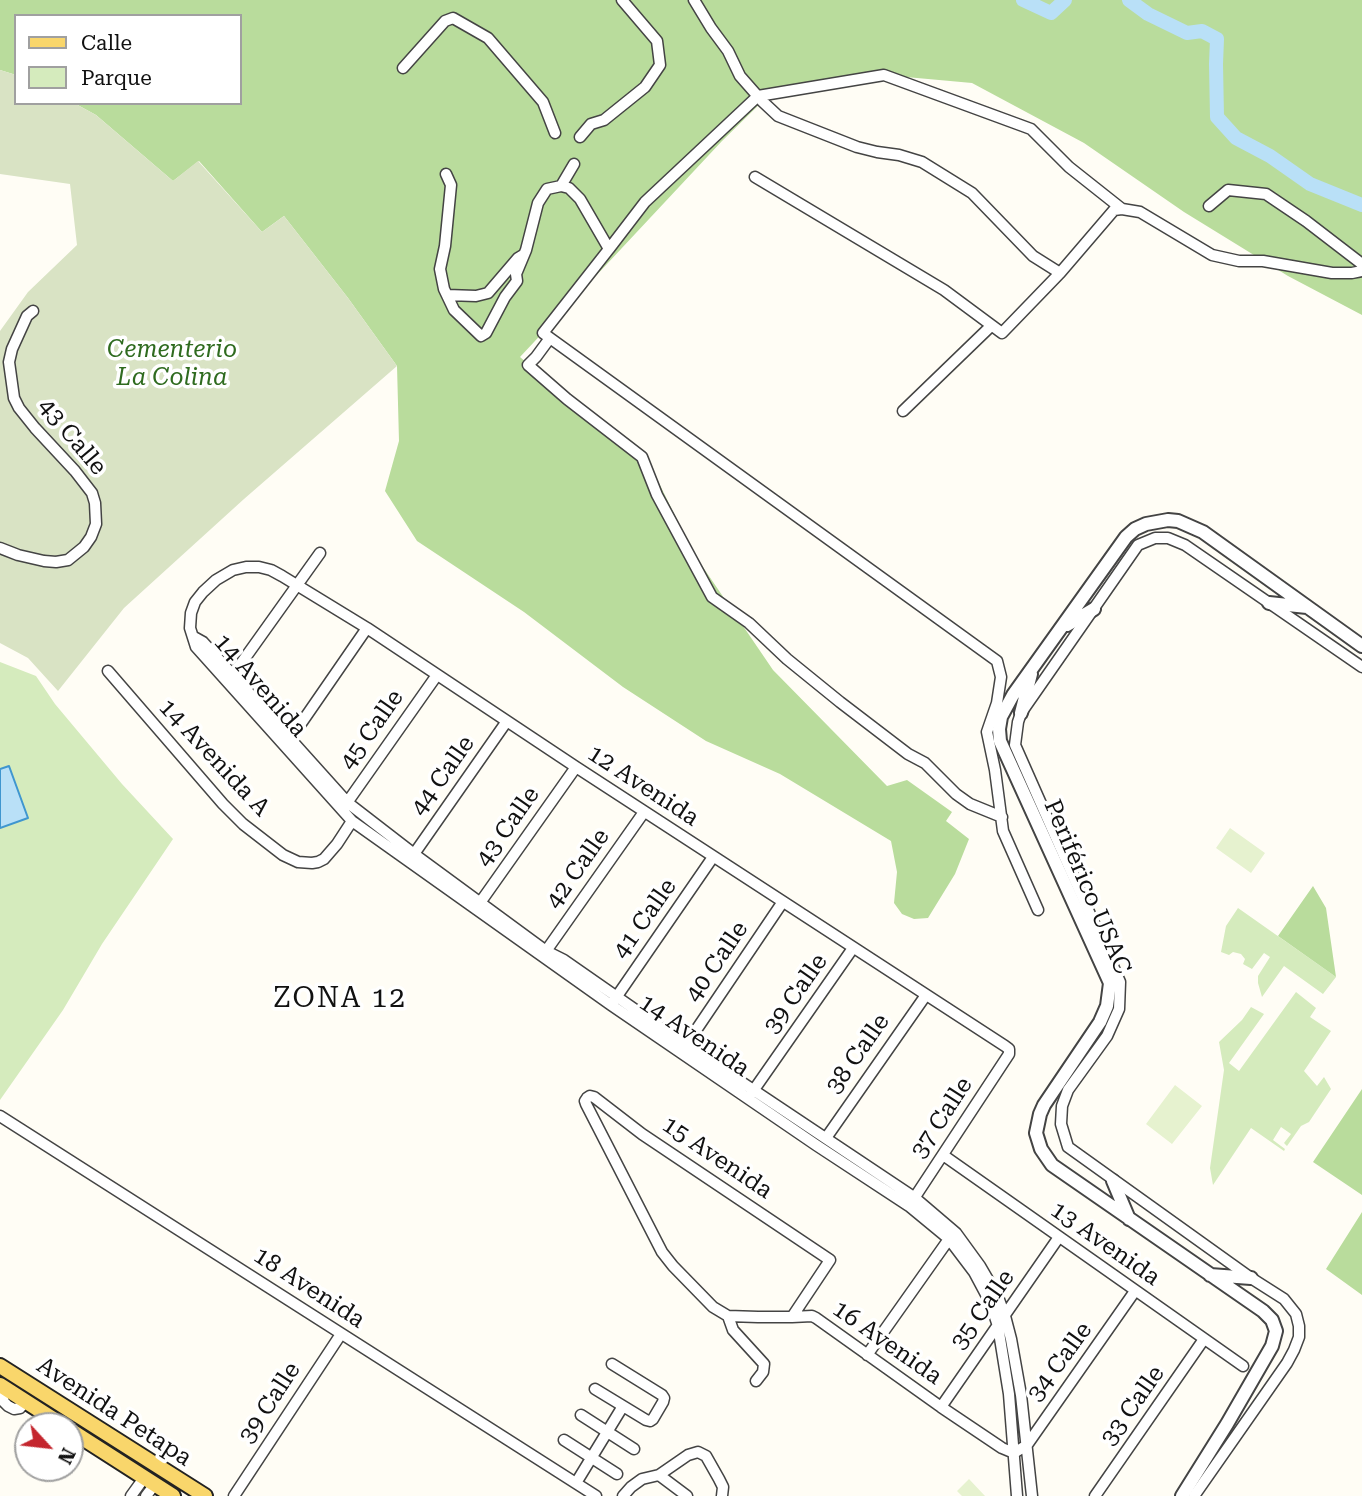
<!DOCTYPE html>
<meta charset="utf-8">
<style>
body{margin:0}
#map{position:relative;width:1362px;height:1496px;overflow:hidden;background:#fffdf5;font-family:"Roboto Serif",serif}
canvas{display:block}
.legend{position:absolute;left:14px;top:14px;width:228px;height:91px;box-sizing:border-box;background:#fff;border:2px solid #a0a0a0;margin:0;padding:9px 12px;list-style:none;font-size:21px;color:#111}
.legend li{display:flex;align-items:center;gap:14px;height:35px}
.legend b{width:35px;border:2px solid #a0a0a0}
.north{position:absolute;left:14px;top:1412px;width:70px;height:70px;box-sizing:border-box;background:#fff;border:2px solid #a0a0a0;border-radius:50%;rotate:117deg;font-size:19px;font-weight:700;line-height:28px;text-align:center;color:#111}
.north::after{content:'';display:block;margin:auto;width:24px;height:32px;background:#c4262e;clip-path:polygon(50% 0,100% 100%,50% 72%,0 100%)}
</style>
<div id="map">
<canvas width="1362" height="1496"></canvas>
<ul class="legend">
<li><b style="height:9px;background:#f9d66b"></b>Calle</li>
<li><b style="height:19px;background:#d5ebbd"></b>Parque</li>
</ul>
<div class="north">N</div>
</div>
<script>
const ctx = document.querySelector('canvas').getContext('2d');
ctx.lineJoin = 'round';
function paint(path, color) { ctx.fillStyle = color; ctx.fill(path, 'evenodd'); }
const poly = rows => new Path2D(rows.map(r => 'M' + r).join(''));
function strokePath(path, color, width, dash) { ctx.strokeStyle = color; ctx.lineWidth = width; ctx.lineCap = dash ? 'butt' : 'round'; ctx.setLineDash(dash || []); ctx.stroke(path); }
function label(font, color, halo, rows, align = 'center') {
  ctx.font = font + ' "Roboto Serif",serif'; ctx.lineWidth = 7; ctx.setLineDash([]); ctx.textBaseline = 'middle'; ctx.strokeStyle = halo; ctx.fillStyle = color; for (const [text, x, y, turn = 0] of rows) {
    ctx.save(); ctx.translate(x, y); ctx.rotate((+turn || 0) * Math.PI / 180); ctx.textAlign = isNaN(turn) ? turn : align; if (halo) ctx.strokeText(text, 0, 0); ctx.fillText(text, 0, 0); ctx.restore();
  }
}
paint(poly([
 [0,662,36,676,55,704,122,784,173,839,102,944,63,1010,0,1100],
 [1238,908,1336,977,1323,994,1284,966,1262,997,1258,983,1258,976,1270,957,1264,953,1252,969,1243,964,1245,959,1241,954,1233,952,1229,955,1221,952,1226,926],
 [1296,992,1316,1008,1310,1017,1331,1031,1304,1071,1317,1086,1324,1077,1331,1089,1309,1122,1301,1126,1287,1146,1284,1143,1291,1134,1281,1127,1273,1140,1285,1149,1284,1151,1251,1128,1213,1185,1210,1168,1224,1070,1219,1042,1242,1020,1251,1007,1264,1014,1229,1063,1239,1071]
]), '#d5ebbd');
paint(poly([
 [0,0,1362,0,1362,315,1288,276,1184,212,1084,143,972,83,862,73,770,94,722,141,520,357,655,475,694,554,773,670,887,786,907,780,952,812,946,821,969,839,955,874,928,918,914,919,902,914,894,903,897,872,891,841,780,774,706,741,623,687,524,612,417,541,385,491,399,441,397,366,348,298,284,216,262,232,199,161,173,181,96,115,74,103,240,103,240,16,16,16,16,75,0,70],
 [1313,886,1326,908,1336,977,1278,936],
 [1362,1089,1362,1195,1313,1162],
 [1362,1212,1362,1295,1326,1269]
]), '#b9dc9c');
paint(poly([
 [0,70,16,75,16,103,74,103,96,115,173,181,198,161,262,232,284,216,348,298,397,366,244,499,124,608,58,691,28,658,0,643,0,331,28,292,77,245,70,184,0,174]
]), '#d9e3c4');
paint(poly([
 [1230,828,1265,853,1251,873,1216,848],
 [1175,1085,1202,1106,1172,1144,1146,1124],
 [969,1479,985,1496,962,1496,957,1491]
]), '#e6f2cf');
const water = poly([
 [9,766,28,818,0,828,0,769,9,766]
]);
paint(water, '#b9e0f7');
strokePath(water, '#3f96cf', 2);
strokePath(poly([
 [1023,0,1051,13,1065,0],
 [1129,0,1148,14,1187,33,1202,31,1217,39,1216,64,1217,117,1236,138,1270,156,1310,184,1362,205]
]), '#b9e0f7', 14);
const minor = poly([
 [694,0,711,28,728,51,740,76,762,101,778,116,857,147,877,152,899,155,922,162,972,193,1033,256,1060,273],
 [403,68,445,21,453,18,488,38,543,102,555,133],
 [580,137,591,124,604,120,645,87,660,65,657,41,622,0],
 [574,164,561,186,569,188,580,199,609,249,543,333,997,661,1001,677,997,703,987,732,995,770,1003,831,1038,910],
 [446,174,451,185,445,246,440,269,444,289,454,310,481,336,486,333,505,297,517,281,516,274,526,250,538,203,547,189,561,186],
 [755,177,944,290,1002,333,1060,273,1114,210,1122,209],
 [1209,206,1228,190,1266,194,1306,221,1362,264],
 [609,249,645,202,758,96,884,75,1031,129,1069,167,1122,209,1140,212,1212,255,1239,261,1263,261,1332,273,1352,273,1362,271],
 [447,295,476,296,488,293,518,258,523,255],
 [550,338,536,357,528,365,567,399,642,457,657,495,712,597,749,623,787,659,840,702,908,754,925,763,956,794,970,804,1002,817],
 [903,411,991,326],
 [0,548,18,555,44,561,56,562,68,560,84,547,91,537,96,524,95,503,92,493,75,471,35,428,19,408,14,398,9,362,12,349,27,316,33,311],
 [194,637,203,642,233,675,348,803,414,854,546,951,564,960,686,1045,915,1198,956,1233,980,1266,998,1297,1005,1316,1011,1339,1021,1395,1032,1496],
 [108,671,223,804,243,824,283,855,298,862,312,863,318,862,324,859,337,844,352,821],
 [230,679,320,553],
 [291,738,367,628],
 [344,807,437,675],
 [414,854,507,721],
 [477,907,576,767],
 [546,951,644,812],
 [613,1002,713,857],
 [686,1045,782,903],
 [751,1094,853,948],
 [0,1116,596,1496],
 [826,1138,926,995],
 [943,1155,1243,1366],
 [909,1206,1009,1054,1009,1049,1005,1046,576,767,367,628,282,576,271,570,259,567,246,567,233,570,216,580,203,592,195,602,191,613,190,628,196,647,352,821,611,1005,816,1145,909,1206,949,1239,974,1272,990,1302,998,1326,1009,1394,1017,1496],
 [728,1316,733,1330,764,1364,763,1372,756,1381],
 [792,1317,830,1260,642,1134,594,1097,590,1096,587,1098,585,1101,586,1104,662,1252,673,1266,713,1307,728,1316,758,1317,792,1317,812,1316,816,1318,941,1407,1002,1448,1014,1453,1027,1445,1135,1291],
 [867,1355,949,1239],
 [595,1389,646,1420,650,1421,653,1419,663,1402,664,1398,662,1395,612,1364],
 [7,1390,3,1397,3,1401,8,1406,14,1409,20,1408,25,1402],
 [941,1407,1059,1237],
 [581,1415,634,1449],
 [564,1440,617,1474],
 [659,1475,687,1496],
 [576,1483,623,1406],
 [131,1496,144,1478],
 [146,1496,155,1484],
 [234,1496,341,1334],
 [623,1496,631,1487,642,1479,659,1475,688,1455,698,1452,706,1456,719,1479,723,1487,722,1496],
 [1095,1496,1204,1339],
 [1194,1496,1287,1363,1294,1350,1299,1337,1299,1326,1296,1314,1284,1299,1251,1278,1068,1147,1061,1124,1062,1106,1068,1090,1107,1036,1119,1009,1120,982,1015,745,1018,722,1021,713,1138,545,1155,538,1168,538,1185,545,1362,667]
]);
const tertiary = poly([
 [1269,603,1307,607],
 [1067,625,1094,609],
 [1021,713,1031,674],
 [1113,1181,1129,1219],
 [1210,1275,1251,1278],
 [1182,1496,1227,1424,1272,1346,1276,1331,1272,1320,1263,1311,1052,1165,1041,1149,1036,1133,1040,1114,1044,1105,1100,1022,1107,1006,1110,983,1000,741,999,729,1001,717,1013,695,1126,537,1135,529,1146,524,1168,520,1178,521,1203,532,1362,646]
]);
const primary = poly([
 [0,1366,205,1496],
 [0,1385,64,1426],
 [70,1430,173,1496]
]);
strokePath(minor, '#444', 13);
strokePath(tertiary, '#444', 16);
strokePath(primary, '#222', 18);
strokePath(minor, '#fff', 10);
strokePath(tertiary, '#fff', 12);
strokePath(primary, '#f9d66b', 14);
label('italic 24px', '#2f6b1f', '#fff', [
 ["Cementerio",172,350],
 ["La Colina",172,378]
]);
label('24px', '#111', '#fff', [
 ["43 Calle",72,437,50],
 ["14 Avenida",260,686,49],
 ["45 Calle",372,730,-55],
 ["14 Avenida A",214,758,47],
 ["44 Calle",443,776,-55],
 ["12 Avenida",643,786,33],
 ["43 Calle",508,827,-55],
 ["42 Calle",578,869,-55],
 ["Periférico USAC",1087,887,67],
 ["41 Calle",645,919,-55],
 ["40 Calle",717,962,-56],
 ["39 Calle",796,994,-55],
 ["14 Avenida",694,1036,34],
 ["38 Calle",858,1054,-55],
 ["37 Calle",942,1118,-57],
 ["15 Avenida",717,1158,34],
 ["13 Avenida",1105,1244,35],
 ["18 Avenida",309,1288,33],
 ["35 Calle",983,1310,-55],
 ["16 Avenida",887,1343,35],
 ["34 Calle",1060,1362,-54],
 ["39 Calle",270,1403,-57],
 ["33 Calle",1133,1406,-55],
 ["Avenida Petapa",114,1412,33]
]);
ctx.letterSpacing = '2px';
label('28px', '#111', '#fff', [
 ["ZONA 12",340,999]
]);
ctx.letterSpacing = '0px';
</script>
